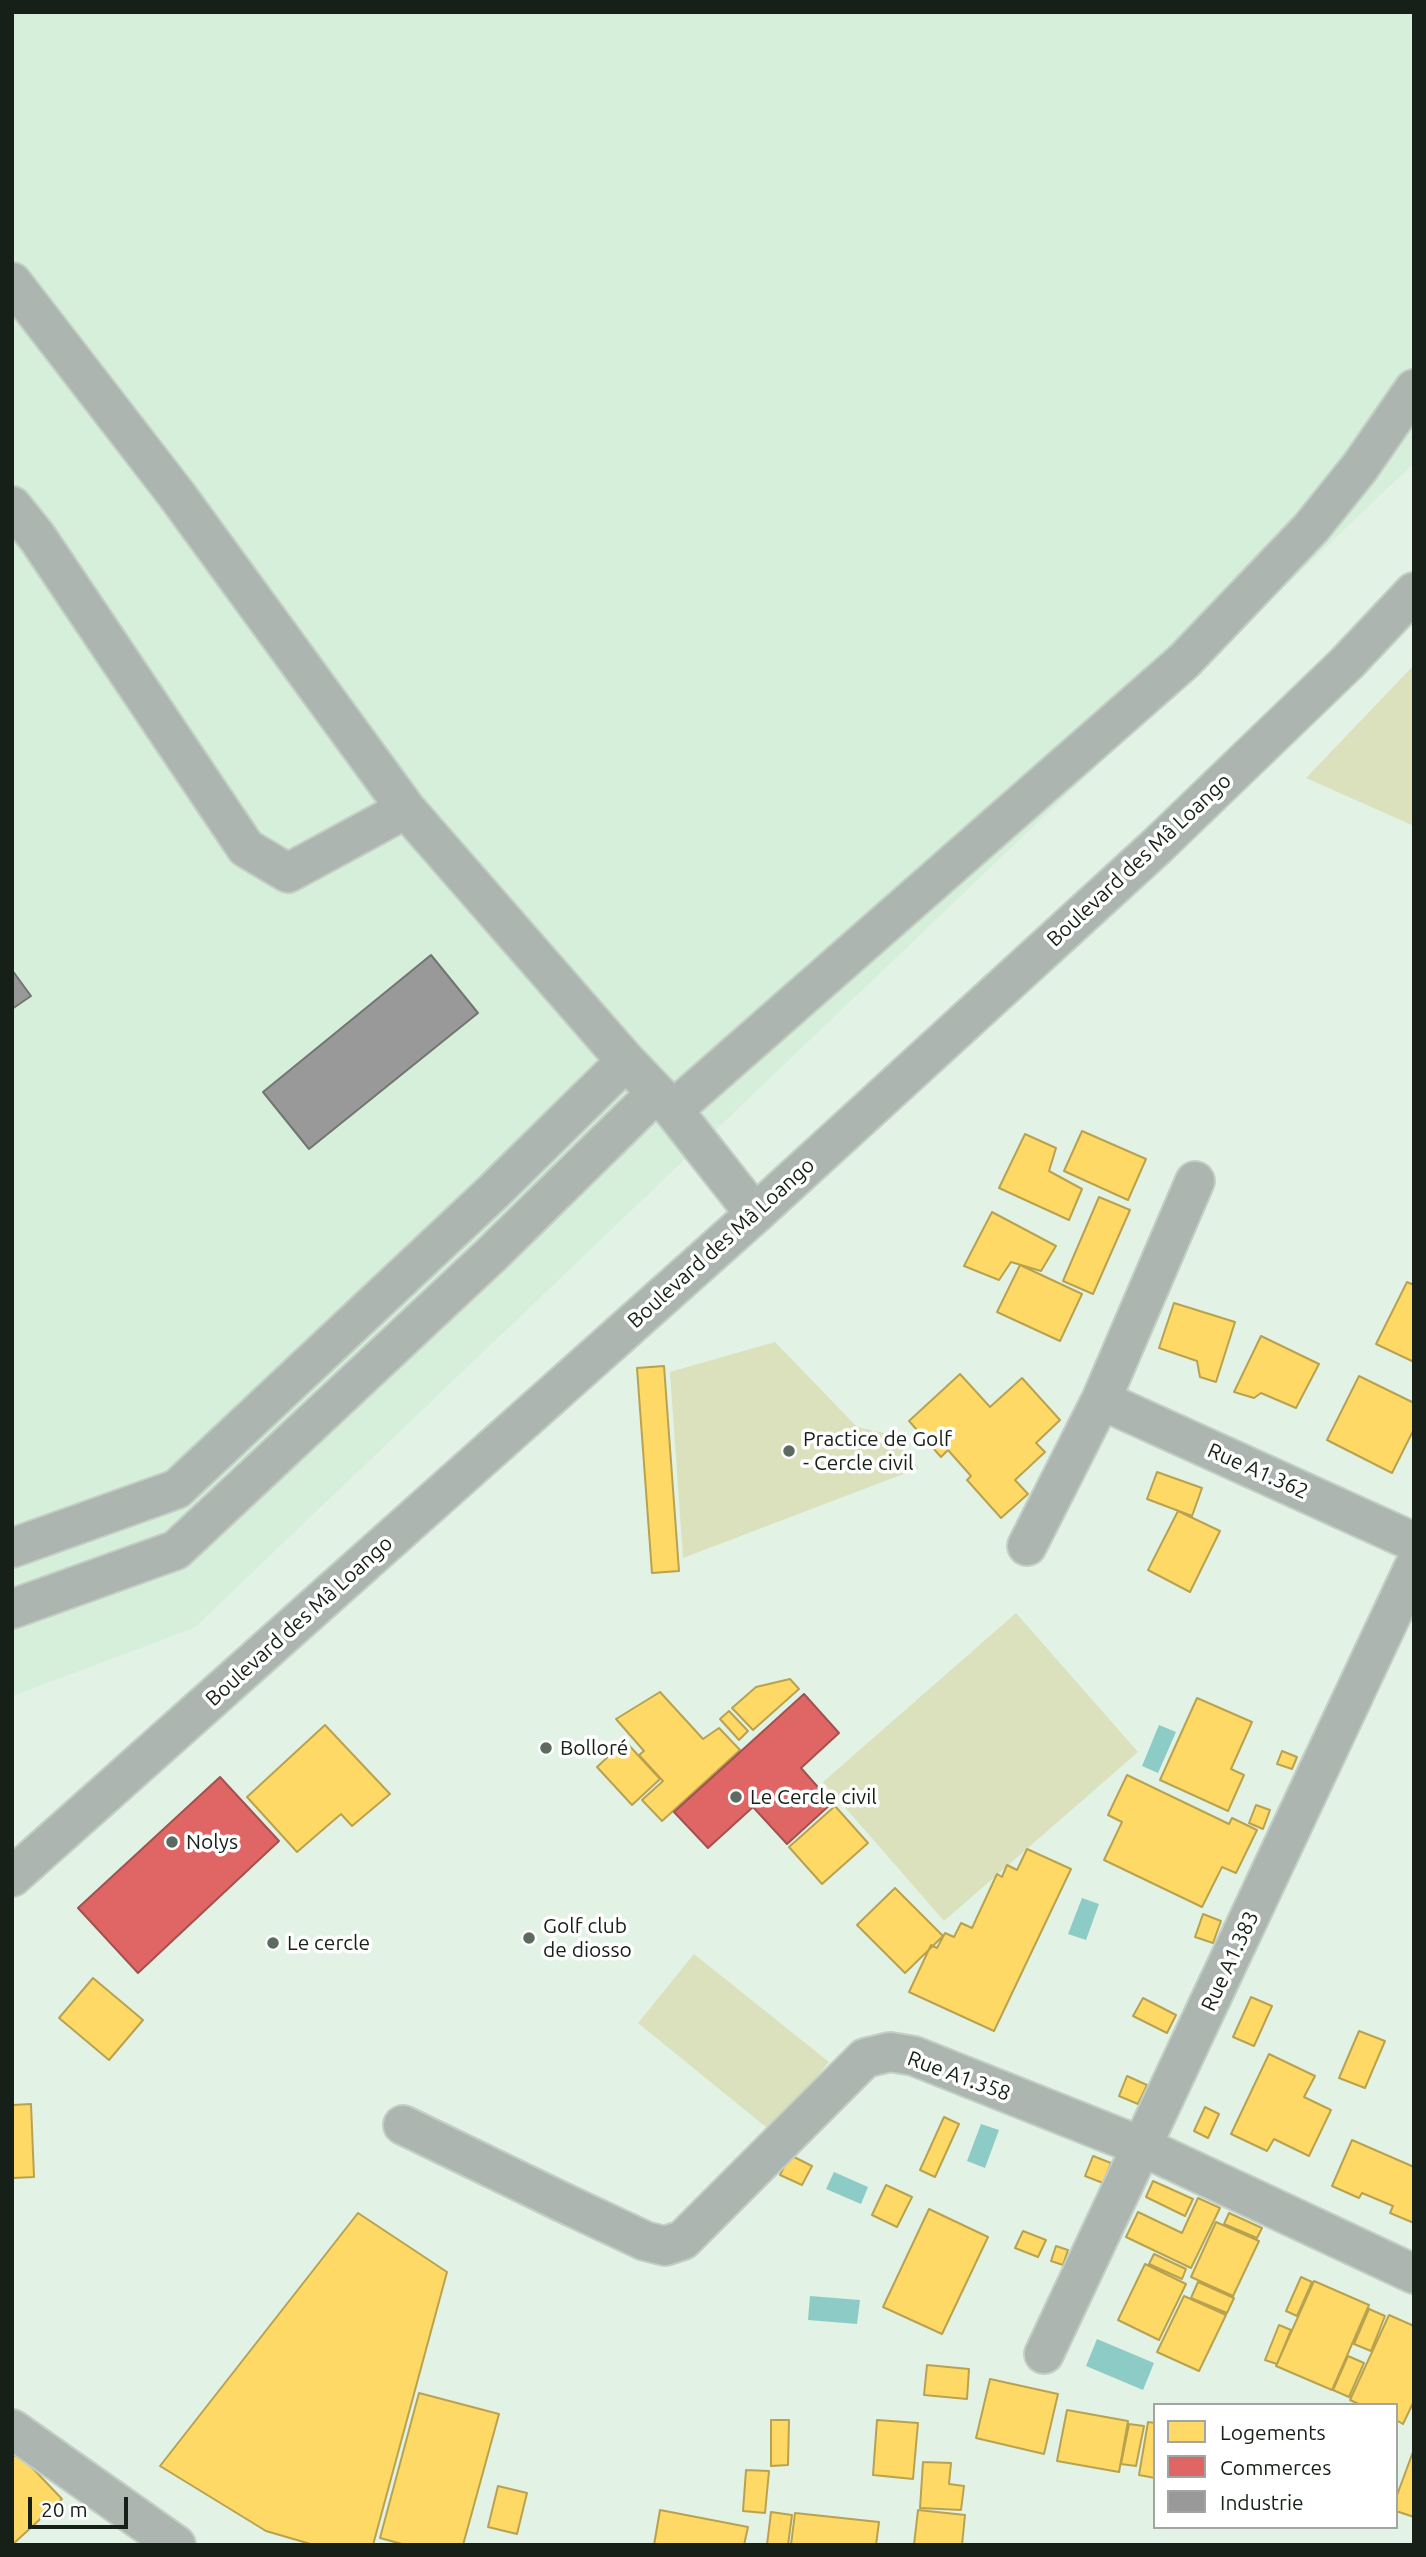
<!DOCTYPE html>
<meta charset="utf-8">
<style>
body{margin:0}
#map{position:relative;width:1426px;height:2557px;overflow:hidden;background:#e2f2e5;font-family:Ubuntu,sans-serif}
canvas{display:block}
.frame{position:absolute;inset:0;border:14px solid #162018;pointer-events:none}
.legend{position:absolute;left:1153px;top:2403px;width:245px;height:126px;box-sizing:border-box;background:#fff;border:2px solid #a2a6a3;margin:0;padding:9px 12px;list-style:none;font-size:21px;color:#162018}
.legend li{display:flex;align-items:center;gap:14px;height:35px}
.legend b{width:35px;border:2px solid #a2a6a3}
.scale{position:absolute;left:28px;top:2497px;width:100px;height:32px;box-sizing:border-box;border:4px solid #162018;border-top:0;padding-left:9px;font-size:21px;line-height:24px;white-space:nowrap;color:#162018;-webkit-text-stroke:5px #fff;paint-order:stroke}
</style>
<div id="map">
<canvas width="1426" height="2557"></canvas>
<div class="frame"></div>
<ul class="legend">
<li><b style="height:19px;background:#ffd966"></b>Logements</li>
<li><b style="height:19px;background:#e06666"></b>Commerces</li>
<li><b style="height:19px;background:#999"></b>Industrie</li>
</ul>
<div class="scale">20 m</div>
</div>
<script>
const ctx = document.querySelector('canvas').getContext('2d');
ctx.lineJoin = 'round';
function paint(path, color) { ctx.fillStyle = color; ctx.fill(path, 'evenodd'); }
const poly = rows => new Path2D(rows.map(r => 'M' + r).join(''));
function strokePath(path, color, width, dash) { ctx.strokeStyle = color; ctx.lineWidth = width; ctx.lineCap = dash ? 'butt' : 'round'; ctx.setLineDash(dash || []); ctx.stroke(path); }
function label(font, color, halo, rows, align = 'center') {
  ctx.font = font + ' Ubuntu,sans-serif'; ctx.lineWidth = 7; ctx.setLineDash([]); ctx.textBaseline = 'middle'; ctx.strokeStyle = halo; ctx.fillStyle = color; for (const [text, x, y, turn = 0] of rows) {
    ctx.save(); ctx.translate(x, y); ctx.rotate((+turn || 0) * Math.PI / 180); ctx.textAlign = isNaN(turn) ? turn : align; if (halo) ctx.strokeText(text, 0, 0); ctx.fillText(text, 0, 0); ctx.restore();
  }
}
paint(poly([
 [12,12,1414,12,1414,463,194,1628,12,1696]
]), '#d5efda');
paint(poly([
 [1414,665,1414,826,1306,778],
 [775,1342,857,1427,888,1434,919,1468,683,1558,670,1372],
 [1016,1613,1138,1752,944,1921,823,1782],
 [694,1954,829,2062,772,2132,638,2023]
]), '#dbe1bd');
paint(poly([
 [1159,1725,1176,1732,1158,1773,1142,1766],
 [1082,1898,1099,1904,1086,1940,1068,1934],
 [981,2124,999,2130,985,2168,967,2161],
 [834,2172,868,2187,861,2204,826,2189],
 [810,2296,860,2300,857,2324,808,2320],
 [1097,2339,1154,2363,1143,2390,1086,2366]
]), '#8dcbc7');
const homes = poly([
 [1082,1131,1146,1159,1128,1200,1064,1171,1082,1131],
 [1025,1134,1056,1148,1049,1171,1082,1189,1069,1220,999,1188,1025,1134],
 [1099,1197,1130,1210,1093,1294,1063,1281,1099,1197],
 [992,1212,1056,1246,1041,1271,1011,1262,999,1280,964,1266,992,1212],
 [1020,1265,1082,1294,1060,1341,997,1312,1020,1265],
 [1407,1282,1414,1285,1414,1362,1376,1344,1407,1282],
 [1174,1303,1235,1322,1216,1382,1200,1377,1197,1361,1159,1348,1174,1303],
 [1261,1336,1319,1364,1296,1408,1261,1393,1254,1398,1234,1392,1261,1336],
 [664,1366,679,1571,652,1573,637,1368,664,1366],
 [960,1374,990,1407,1022,1378,1060,1420,1036,1443,1045,1452,1015,1480,1028,1494,1001,1518,967,1480,971,1476,948,1450,941,1457,909,1421,960,1374],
 [1359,1376,1414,1403,1414,1429,1392,1473,1327,1440,1359,1376],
 [1157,1472,1202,1488,1192,1516,1147,1499,1157,1472],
 [1178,1511,1220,1531,1190,1592,1148,1570,1178,1511],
 [790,1679,799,1689,753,1730,732,1708,756,1687,790,1679],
 [660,1692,703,1739,719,1728,740,1750,662,1821,642,1800,663,1781,639,1755,644,1751,616,1719,660,1692],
 [1197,1698,1252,1722,1231,1769,1244,1775,1228,1811,1160,1780,1197,1698],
 [729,1711,748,1731,739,1740,720,1719,729,1711],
 [325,1725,390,1794,352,1826,341,1814,297,1852,247,1797,325,1725],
 [625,1741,660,1779,632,1805,597,1767,625,1741],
 [1282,1751,1297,1757,1292,1769,1277,1764,1282,1751],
 [1127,1775,1229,1824,1232,1818,1257,1830,1236,1873,1222,1867,1202,1907,1104,1860,1122,1822,1108,1815,1127,1775],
 [1256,1805,1270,1810,1263,1829,1249,1823,1256,1805],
 [835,1806,868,1843,822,1884,789,1847,835,1806],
 [1027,1849,1071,1869,994,2031,909,1992,931,1945,937,1948,945,1933,954,1937,961,1923,972,1928,997,1874,1002,1877,1007,1865,1017,1870,1027,1849],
 [895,1888,943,1936,905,1973,857,1925,895,1888],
 [1203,1914,1221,1921,1213,1943,1195,1937,1203,1914],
 [93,1978,143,2020,109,2060,59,2018,93,1978],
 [1251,1997,1272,2006,1254,2046,1233,2037,1251,1997],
 [1143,1998,1176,2015,1167,2033,1133,2016,1143,1998],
 [1359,2031,1385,2041,1365,2088,1339,2078,1359,2031],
 [1269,2054,1315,2076,1304,2097,1331,2110,1309,2156,1274,2139,1267,2151,1231,2134,1269,2054],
 [1127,2076,1147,2085,1138,2104,1119,2096,1127,2076],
 [31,2104,34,2177,12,2178,12,2105,31,2104],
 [1205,2107,1219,2114,1208,2138,1194,2131,1205,2107],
 [944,2117,959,2124,935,2177,920,2170,944,2117],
 [1352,2140,1414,2167,1414,2223,1390,2213,1393,2206,1362,2193,1359,2198,1332,2186,1352,2140],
 [790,2155,812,2166,802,2185,780,2175,790,2155],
 [1093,2156,1111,2163,1103,2183,1085,2176,1093,2156],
 [1153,2181,1193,2199,1185,2216,1146,2197,1153,2181],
 [886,2185,912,2197,897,2227,872,2215,886,2185],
 [1198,2198,1220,2208,1191,2268,1126,2237,1138,2212,1182,2233,1198,2198],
 [929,2209,988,2237,942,2334,883,2307,929,2209],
 [358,2213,447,2272,373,2545,314,2545,266,2531,160,2466,358,2213],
 [1229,2213,1262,2228,1257,2238,1224,2224,1229,2213],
 [1216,2222,1259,2241,1233,2296,1191,2277,1216,2222],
 [1023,2231,1046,2240,1038,2257,1015,2248,1023,2231],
 [1056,2246,1068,2250,1063,2265,1051,2261,1056,2246],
 [1154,2254,1186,2269,1182,2279,1149,2264,1154,2254],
 [1145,2264,1186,2284,1159,2340,1118,2320,1145,2264],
 [1301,2277,1312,2282,1297,2316,1286,2311,1301,2277],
 [1314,2281,1369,2305,1332,2390,1276,2366,1314,2281],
 [1198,2282,1234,2298,1227,2313,1191,2298,1198,2282],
 [1184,2296,1226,2315,1199,2371,1157,2352,1184,2296],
 [1369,2309,1385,2316,1371,2351,1354,2344,1369,2309],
 [1389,2315,1414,2326,1414,2401,1403,2424,1396,2420,1396,2405,1361,2405,1350,2400,1389,2315],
 [1279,2325,1291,2330,1277,2364,1265,2360,1279,2325],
 [1348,2356,1364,2363,1349,2397,1333,2390,1348,2356],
 [927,2365,969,2369,967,2399,924,2395,927,2365],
 [990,2379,1058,2394,1044,2454,976,2438,990,2379],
 [419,2393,499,2414,463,2545,406,2545,380,2538,419,2393],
 [1067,2410,1128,2421,1119,2472,1057,2461,1067,2410],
 [771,2420,789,2420,788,2465,771,2466,771,2420],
 [877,2420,918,2423,913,2479,873,2475,877,2420],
 [1148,2422,1155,2423,1155,2478,1139,2475,1148,2422],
 [1129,2424,1144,2426,1136,2466,1121,2464,1129,2424],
 [1414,2449,1414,2517,1396,2511,1396,2498,1414,2449],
 [18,2453,62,2499,12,2545,12,2458,18,2453],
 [923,2462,951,2463,949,2484,964,2486,961,2510,920,2508,923,2462],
 [746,2470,769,2471,765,2513,743,2511,746,2470],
 [498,2486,527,2493,517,2534,488,2527,498,2486],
 [660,2510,748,2527,744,2545,654,2545,660,2510],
 [918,2510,965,2515,962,2545,914,2545,918,2510],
 [771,2512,792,2515,788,2545,767,2545,771,2512],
 [795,2513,879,2522,876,2545,791,2545,795,2513]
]);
paint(homes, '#ffd966');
strokePath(homes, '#b9a24f', 2);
const shops = poly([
 [804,1694,839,1733,801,1768,832,1803,787,1844,753,1807,708,1848,674,1812,804,1694],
 [220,1777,279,1841,138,1973,78,1908,220,1777]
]);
paint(shops, '#e06666');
strokePath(shops, '#a3514f', 2);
const industry = poly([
 [431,955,478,1013,309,1149,263,1092,431,955],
 [12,970,31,996,12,1009,12,970]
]);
paint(industry, '#999');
strokePath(industry, '#727572', 2);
const minor = poly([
 [12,282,176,494,406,809,626,1061,673,1110,755,1214],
 [12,506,37,537,246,848,288,873,406,809],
 [673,1110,1184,661,1311,528,1360,467,1414,389],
 [1101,1400,1414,1542],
 [1027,1546,1101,1400,1195,1181],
 [12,1548,177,1489,492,1193,626,1061],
 [12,1609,176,1550,491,1255,656,1093],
 [12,1877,755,1214,1156,847,1347,663,1414,592],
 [403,2125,562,2202,645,2241,665,2246,683,2240,865,2058,890,2052,914,2056,1143,2147,1414,2274],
 [1044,2354,1414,1567],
 [12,2429,176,2545]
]);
strokePath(minor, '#c3cfc5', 42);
strokePath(minor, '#adb5b1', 38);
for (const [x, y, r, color] of [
 [789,1451,7,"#5d6a60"],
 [546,1748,7,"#5d6a60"],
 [736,1797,7,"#5d6a60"],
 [172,1842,7,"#5d6a60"],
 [529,1938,7,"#5d6a60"],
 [273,1943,7,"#5d6a60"]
]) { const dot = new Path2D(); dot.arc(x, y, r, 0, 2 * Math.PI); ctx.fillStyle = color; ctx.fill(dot); strokePath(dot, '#fff', 2.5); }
label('21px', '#162018', '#fff', [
 ["Boulevard des Mâ Loango",1139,860,-43],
 ["Boulevard des Mâ Loango",721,1243,-42],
 ["Rue A1.362",1258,1471,24],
 ["Boulevard des Mâ Loango",299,1621,-42],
 ["Rue A1.383",1230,1961,-65],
 ["Rue A1.358",959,2076,20]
]);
label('21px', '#162018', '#fff', [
 ["Practice de Golf",803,1439],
 ["- Cercle civil",803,1463],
 ["Bolloré",560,1748],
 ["Le Cercle civil",750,1797],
 ["Nolys",186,1842],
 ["Golf club",543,1926],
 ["de diosso",543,1950],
 ["Le cercle",287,1943]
], 'left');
</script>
